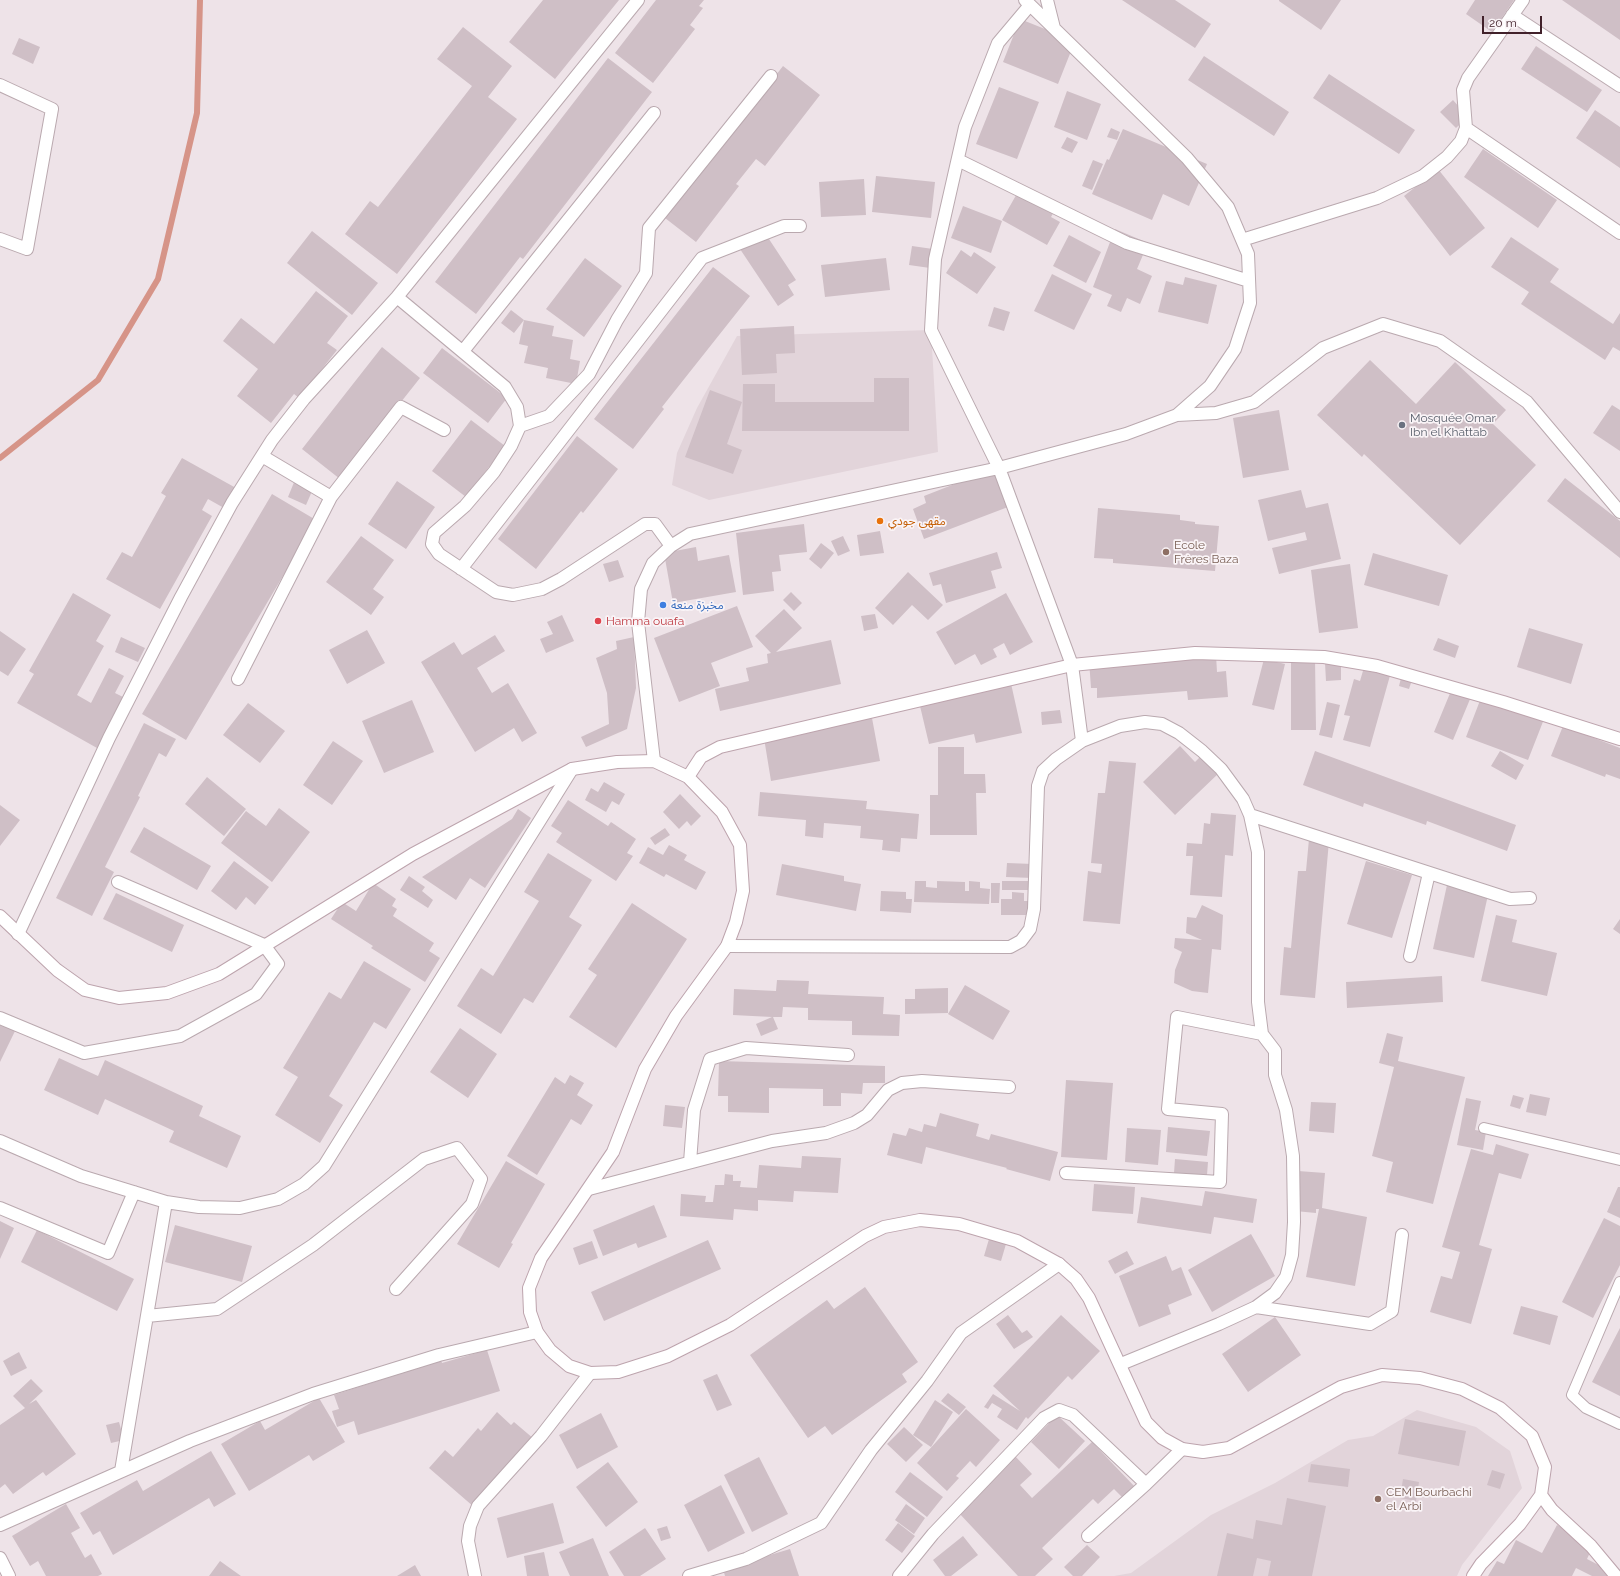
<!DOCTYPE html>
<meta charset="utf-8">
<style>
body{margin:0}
#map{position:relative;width:1620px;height:1576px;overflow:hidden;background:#eee3e8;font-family:Raleway,sans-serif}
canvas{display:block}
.scale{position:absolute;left:1482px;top:16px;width:60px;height:18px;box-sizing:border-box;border:2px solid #41212a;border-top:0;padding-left:5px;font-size:12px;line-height:14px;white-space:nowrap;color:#41212a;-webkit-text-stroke:3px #faf4f7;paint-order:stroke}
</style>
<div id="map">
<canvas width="1620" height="1576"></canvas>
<div class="scale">20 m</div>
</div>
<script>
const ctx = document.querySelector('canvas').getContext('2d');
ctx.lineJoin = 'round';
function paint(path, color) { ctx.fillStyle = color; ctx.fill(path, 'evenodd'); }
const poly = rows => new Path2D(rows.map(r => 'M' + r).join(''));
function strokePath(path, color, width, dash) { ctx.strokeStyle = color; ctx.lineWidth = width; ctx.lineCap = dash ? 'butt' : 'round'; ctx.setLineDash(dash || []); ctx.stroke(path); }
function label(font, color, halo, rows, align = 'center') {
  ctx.font = font + ' Raleway,"Noto Sans Arabic",sans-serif'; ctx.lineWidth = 3.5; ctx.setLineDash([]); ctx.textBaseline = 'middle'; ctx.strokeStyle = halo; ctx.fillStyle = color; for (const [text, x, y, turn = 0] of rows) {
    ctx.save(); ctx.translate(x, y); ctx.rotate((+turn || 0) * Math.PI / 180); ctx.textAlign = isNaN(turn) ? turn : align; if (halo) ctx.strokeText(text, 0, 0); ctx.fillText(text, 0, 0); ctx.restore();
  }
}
paint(poly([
 [931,330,938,452,709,500,672,485,677,453,697,408,737,336],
 [1417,1410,1476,1427,1510,1451,1522,1488,1462,1565,1457,1576,1114,1576,1131,1573,1211,1515,1275,1483,1348,1440,1373,1436]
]), '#e2d4da');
strokePath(poly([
 [0,458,98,380,158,279,197,113,200,0]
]), '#d69488', 6);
paint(poly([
 [543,0,619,0,555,79,509,42],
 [656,0,704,0,699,6,703,8,690,25,695,29,653,83,615,53],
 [1122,0,1175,0,1211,24,1195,48],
 [1279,0,1341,0,1321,30,1279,1],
 [1475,0,1514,0,1492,32,1466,14],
 [1562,0,1620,0,1620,40],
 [1020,19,1075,41,1058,84,1003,62],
 [463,27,512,66,488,97,517,119,397,274,345,234,370,201,378,207,472,86,437,59],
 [19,38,40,47,33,64,12,54],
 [1536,46,1602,90,1587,112,1521,69],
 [1204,56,1289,112,1274,136,1188,80],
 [608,58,652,92,523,259,520,257,476,314,435,282],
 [783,66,820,95,765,166,756,159,736,184,739,186,696,242,665,218],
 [1329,74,1415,130,1399,154,1313,98],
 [999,87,1039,102,1017,159,976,144],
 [1067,91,1101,104,1087,140,1054,127],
 [1453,100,1468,117,1456,128,1440,112],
 [1595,110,1620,127,1620,168,1576,138],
 [1111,128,1120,132,1117,140,1107,137],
 [1123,129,1207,164,1189,206,1163,194,1152,220,1092,194,1107,159,1109,160],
 [1067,137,1078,142,1072,153,1061,148],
 [1483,149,1557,200,1538,228,1464,177],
 [1093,160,1103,164,1092,190,1082,186],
 [1438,169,1485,228,1450,256,1404,196],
 [876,176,935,182,931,218,872,212],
 [864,179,866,215,821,217,819,182],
 [1019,190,1055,210,1051,217,1060,222,1047,245,1002,220],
 [963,206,1002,221,991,253,951,238],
 [1115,229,1148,243,1137,269,1152,276,1140,304,1127,298,1121,312,1107,306,1112,295,1093,287],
 [763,230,796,280,788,285,794,295,778,306,738,246],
 [312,231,378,283,352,315,287,263],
 [1069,235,1101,252,1086,283,1053,266],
 [1511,237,1559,269,1550,282,1613,324,1620,313,1620,351,1613,347,1605,360,1521,304,1529,292,1491,267],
 [912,246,933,249,930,268,909,265],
 [961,250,971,257,974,252,996,267,977,294,946,273],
 [585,258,622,286,584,337,546,309],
 [886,258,890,290,825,297,821,265],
 [713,267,750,296,662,407,664,409,633,449,594,419],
 [1052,274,1092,294,1074,330,1034,311],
 [1185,277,1217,285,1208,324,1158,312,1166,281,1183,285],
 [316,291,348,316,327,343,337,350,299,398,294,394,271,423,237,396,258,369,223,341,241,318,274,344],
 [994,307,1010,312,1004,331,988,326],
 [511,310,524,320,514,333,501,323],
 [524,320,554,326,552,336,573,340,570,359,580,361,576,384,546,378,548,368,524,363,528,346,519,344],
 [794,326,795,353,776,354,777,373,742,375,740,329],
 [382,347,420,378,340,479,302,449],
 [442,348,507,398,488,423,423,373],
 [1370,360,1416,404,1455,362,1506,410,1493,424,1536,465,1460,545,1364,454,1362,457,1317,415],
 [874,378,909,378,909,431,742,431,743,384,775,384,775,402,874,402],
 [710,390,742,402,727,444,742,450,733,474,685,457],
 [1612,405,1620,410,1620,451,1593,433],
 [1279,410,1289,470,1243,478,1233,418],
 [471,420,505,446,466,497,432,471],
 [577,436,618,469,583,513,581,511,536,569,498,539],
 [182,458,236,488,224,508,208,499,202,510,212,516,160,609,106,579,122,552,132,557,166,496,161,493],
 [993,469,1008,507,924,539,913,509,926,503,924,496],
 [1565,478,1620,521,1620,558,1547,501],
 [295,480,313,489,306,505,288,497],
 [397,481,435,507,406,549,368,524],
 [1301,490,1306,508,1328,503,1341,559,1279,574,1272,548,1307,540,1305,532,1268,541,1258,500],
 [272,494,316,520,186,740,142,714],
 [1098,508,1180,515,1180,520,1195,522,1195,524,1219,526,1215,571,1113,563,1113,559,1094,558],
 [804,524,807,552,779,555,781,571,772,572,774,591,743,595,736,533],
 [880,531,884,553,860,556,857,535],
 [361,536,394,560,373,589,384,597,371,615,326,582],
 [843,536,850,551,838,556,831,541],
 [821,543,834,553,821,569,809,559],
 [696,547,698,561,729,555,736,592,673,603,664,553],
 [997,552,1002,568,991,571,996,588,946,603,941,584,933,586,929,573],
 [1373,553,1448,575,1439,606,1364,585],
 [618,560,624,577,609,582,603,564],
 [1350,564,1358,628,1319,633,1311,570],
 [908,572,943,605,928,620,912,605,893,625,875,608],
 [791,592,802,603,794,611,783,600],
 [73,593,111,615,96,641,104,646,77,695,91,703,109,668,124,676,115,693,125,698,97,748,17,703,34,674,29,671],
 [1006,593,1033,642,1010,655,1004,643,993,649,997,657,981,665,975,654,955,665,936,632],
 [737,606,753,647,711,663,720,686,679,702,654,638],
 [784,609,802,628,776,652,831,640,841,684,720,711,715,689,749,681,746,668,768,663,767,654,771,653,755,636],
 [875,614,878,628,864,631,861,616],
 [562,615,574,641,546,653,540,639,553,634,547,622],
 [1529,628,1583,644,1571,684,1517,667],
 [367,630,385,663,347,684,329,650],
 [0,631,26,649,8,676,0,671],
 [495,635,505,651,477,668,492,693,508,683,537,733,522,742,514,728,475,752,421,662,454,642,462,655],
 [121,637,145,648,138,662,115,652],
 [634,637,636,688,627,729,586,747,581,737,609,724,607,693,596,658,617,649,616,641],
 [1438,638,1459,646,1455,658,1433,650],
 [1216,655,1217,672,1226,671,1228,697,1188,700,1187,691,1097,698,1097,688,1091,688,1089,660],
 [1291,658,1315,658,1316,730,1291,730],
 [1264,659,1285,664,1274,710,1252,705],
 [1341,662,1341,680,1326,681,1325,663],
 [1365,664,1391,672,1370,747,1343,740,1350,716,1344,715,1354,679,1360,681],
 [1402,674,1413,677,1409,689,1399,686],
 [1010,679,1022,733,976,743,974,734,929,744,920,706],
 [1453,686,1473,692,1453,740,1434,732],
 [1484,690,1546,714,1528,760,1466,737],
 [412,700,434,752,384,773,362,721],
 [1327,702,1340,705,1332,738,1319,735],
 [248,703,285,731,260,763,223,735],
 [1060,710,1062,723,1042,725,1041,712],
 [872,718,880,761,771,781,764,738],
 [144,723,176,739,166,757,159,753,138,796,140,797,105,867,114,872,92,916,56,898],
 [1563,726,1620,748,1620,779,1606,774,1605,777,1551,756],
 [333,741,363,761,332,805,303,785],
 [1180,746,1195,762,1203,754,1220,772,1175,815,1143,782],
 [938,747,964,747,964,774,985,774,986,793,976,793,977,835,930,835,930,795,938,795],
 [1315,751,1516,825,1507,851,1427,821,1426,825,1364,803,1363,807,1303,785],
 [1500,751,1524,765,1516,780,1491,766],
 [1109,761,1136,763,1120,924,1083,921,1088,871,1101,873,1102,864,1091,863,1098,793,1105,793],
 [207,777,246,809,224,836,185,804],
 [604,782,625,794,619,805,612,801,606,812,585,800,591,788,598,792],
 [760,792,867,801,866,809,919,814,917,839,901,838,900,852,882,850,883,840,860,838,861,826,824,823,823,838,805,836,806,820,758,816],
 [680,794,701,816,691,826,687,821,679,829,663,812],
 [568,800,608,826,611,822,636,839,627,853,633,856,616,881,556,842,562,833,551,826],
 [0,805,20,820,0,846],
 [279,808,310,832,272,882,221,843,246,811,266,826],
 [518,809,531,818,485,888,470,878,456,900,422,877,512,819],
 [1211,813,1236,815,1233,856,1225,855,1222,897,1190,895,1193,856,1186,856,1187,843,1202,844,1204,823,1210,824],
 [144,827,211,866,197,890,130,852],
 [665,828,670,835,655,845,650,838],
 [1309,839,1329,841,1315,998,1280,995,1284,947,1291,948,1298,871,1306,871],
 [669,845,687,855,684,860,706,872,696,890,666,874,664,877,639,863,648,847,663,855],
 [548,853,592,880,569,917,582,925,533,1003,524,998,501,1034,457,1006,481,968,493,976,539,901,524,892],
 [234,861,269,887,255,905,246,897,236,910,211,891],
 [1366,861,1412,875,1392,938,1347,924],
 [1007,863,1033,864,1033,878,1006,877],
 [782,864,844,876,844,881,861,884,856,911,776,895],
 [409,876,425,887,422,891,433,900,428,908,400,890],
 [915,881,926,881,926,887,937,888,937,881,965,882,965,891,969,891,969,881,980,882,980,888,990,889,989,904,914,902],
 [1002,881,1033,881,1033,890,1002,890],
 [373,883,396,899,392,906,397,909,393,916,434,943,429,951,440,958,425,982,371,948,373,946,331,919,342,902,356,911],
 [991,883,1000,883,999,903,991,903],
 [1447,885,1488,895,1474,958,1433,949],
 [881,891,906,892,906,899,912,899,911,913,880,911],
 [1012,892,1024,893,1024,901,1032,901,1032,915,1001,915,1001,899,1012,899],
 [116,893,184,925,172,952,103,919],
 [632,903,687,939,616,1048,569,1017,597,975,588,969],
 [1202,905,1223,915,1221,950,1212,949,1208,993,1192,991,1174,983,1175,970,1182,952,1174,948,1175,938,1202,940,1186,933,1187,917,1196,918],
 [1496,915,1517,920,1512,942,1557,953,1547,996,1481,981],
 [1620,919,1620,934,1613,929],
 [364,961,411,989,386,1029,374,1022,329,1096,343,1105,320,1143,275,1115,298,1077,283,1068,329,992,341,999],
 [1442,976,1443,1002,1347,1008,1346,982],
 [777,980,809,981,808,994,884,997,883,1014,900,1015,899,1036,852,1035,852,1021,808,1020,808,1008,783,1007,782,1017,773,1017,778,1029,761,1036,756,1024,772,1017,733,1015,734,989,776,991],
 [965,985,1010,1011,993,1040,948,1014],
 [948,988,948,1013,905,1014,905,999,915,999,915,989],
 [0,1023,15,1031,0,1062],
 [460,1028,497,1054,468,1098,430,1072],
 [1387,1033,1403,1037,1398,1061,1465,1077,1433,1204,1386,1192,1393,1162,1372,1156,1394,1067,1379,1063],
 [59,1058,98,1076,105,1060,203,1106,199,1116,241,1136,227,1168,169,1142,174,1131,105,1099,98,1115,44,1090],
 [719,1061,885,1066,885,1083,863,1083,862,1094,841,1093,841,1106,823,1106,823,1089,769,1088,769,1113,728,1112,728,1096,718,1096],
 [570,1075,584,1083,577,1095,593,1105,581,1125,571,1119,537,1175,507,1156,555,1077,565,1084],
 [1066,1080,1113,1083,1107,1160,1061,1157],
 [1530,1094,1550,1098,1546,1116,1526,1112],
 [1513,1095,1524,1098,1520,1109,1510,1106],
 [1466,1098,1481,1101,1475,1130,1486,1132,1483,1150,1457,1145],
 [1311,1102,1336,1103,1334,1133,1309,1131],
 [665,1105,685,1107,682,1128,663,1126],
 [940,1113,979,1124,976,1136,989,1140,991,1134,1058,1152,1050,1181,1006,1169,1007,1168,926,1147,922,1164,887,1155,893,1133,906,1136,909,1128,922,1132,924,1124,936,1127],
 [1168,1127,1210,1131,1207,1156,1166,1152],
 [1127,1128,1161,1130,1158,1165,1125,1162],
 [1496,1144,1529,1154,1521,1179,1499,1173,1479,1245,1492,1249,1471,1324,1430,1312,1441,1276,1452,1279,1460,1252,1442,1247,1471,1149,1493,1155],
 [802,1156,841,1158,838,1193,794,1191,793,1202,758,1200,758,1211,734,1209,733,1220,680,1216,681,1194,706,1196,705,1202,713,1202,715,1185,724,1185,725,1174,733,1175,733,1181,741,1181,740,1187,757,1188,759,1165,801,1168],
 [1175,1159,1208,1162,1207,1175,1174,1173],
 [506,1161,545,1184,511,1243,513,1244,499,1268,457,1244],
 [1298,1171,1325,1173,1322,1208,1367,1217,1355,1286,1306,1277,1319,1209,1316,1209,1316,1213,1295,1211],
 [1094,1184,1135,1187,1133,1214,1092,1211],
 [1618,1187,1620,1187,1620,1218,1607,1212],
 [1205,1191,1257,1199,1253,1223,1214,1217,1211,1234,1137,1223,1141,1197,1202,1206],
 [654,1205,667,1237,638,1248,636,1243,603,1256,593,1230],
 [1604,1218,1620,1226,1620,1265,1593,1318,1562,1302],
 [0,1221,14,1228,0,1259],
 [175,1225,252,1246,242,1282,165,1262],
 [37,1230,134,1279,117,1311,21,1262],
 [1251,1234,1275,1276,1212,1312,1188,1270],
 [989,1239,1006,1244,1001,1261,984,1256],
 [708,1240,721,1269,604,1321,591,1292],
 [592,1241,598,1258,579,1265,573,1248],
 [1127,1251,1134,1264,1115,1274,1108,1261],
 [1166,1256,1172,1271,1181,1267,1192,1295,1168,1305,1171,1314,1139,1327,1119,1276],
 [865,1287,918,1362,902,1374,907,1382,832,1435,825,1426,808,1438,750,1355,827,1300,834,1309],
 [1521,1306,1558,1316,1550,1345,1513,1334],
 [1008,1315,1022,1333,1027,1330,1033,1337,1014,1349,996,1324],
 [1061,1315,1100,1351,1072,1380,1068,1376,1028,1419,1026,1417,1017,1430,997,1417,1002,1409,992,1403,988,1409,984,1407,993,1394,1020,1411,993,1386],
 [1275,1317,1301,1355,1248,1392,1222,1354],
 [1620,1328,1620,1396,1592,1382],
 [487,1350,500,1391,358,1435,354,1421,337,1427,332,1411,339,1409,334,1395,441,1360,442,1363],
 [19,1352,27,1368,11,1376,3,1361],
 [717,1374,732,1405,717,1411,703,1380],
 [31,1379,43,1391,29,1404,36,1400,76,1454,46,1476,43,1472,13,1494,5,1484,0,1488,0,1425,25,1408,13,1396],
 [948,1393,966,1407,959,1415,941,1401],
 [319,1398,345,1442,313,1461,309,1455,249,1491,221,1444,260,1421,265,1430],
 [935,1400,953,1412,931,1447,913,1435],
 [966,1409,1000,1440,976,1467,970,1461,956,1476,959,1478,947,1491,917,1463],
 [497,1412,511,1425,514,1422,534,1439,474,1507,429,1468,445,1450,453,1457,478,1428,481,1431],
 [601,1413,618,1447,577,1469,559,1435],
 [1057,1415,1085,1441,1059,1469,1031,1442],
 [1405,1419,1466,1431,1459,1466,1398,1454],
 [119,1422,124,1440,111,1443,106,1425],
 [904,1427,923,1445,906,1462,887,1444],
 [1092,1442,1135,1487,1123,1498,1114,1489,1098,1504,1093,1499,1042,1548,1053,1559,1035,1576,1018,1576,958,1512,1015,1456,1032,1474,1020,1485,1032,1498],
 [211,1451,236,1494,214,1507,209,1498,113,1555,100,1531,93,1535,80,1513,137,1480,143,1491],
 [759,1457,788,1514,752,1532,724,1475],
 [608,1462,638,1502,606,1527,576,1487],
 [1311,1464,1350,1469,1348,1487,1308,1482],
 [1492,1470,1505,1474,1500,1489,1487,1485],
 [910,1472,943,1497,927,1517,895,1492],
 [1403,1479,1419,1482,1416,1501,1400,1498],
 [721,1485,745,1533,708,1552,684,1505],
 [1287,1498,1326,1506,1312,1576,1268,1576,1271,1561,1257,1558,1253,1576,1217,1576,1227,1533,1253,1539,1256,1520,1282,1525],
 [553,1503,564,1543,507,1558,497,1518],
 [66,1504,80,1528,71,1533,85,1558,91,1554,102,1574,98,1576,46,1576,38,1561,30,1566,12,1536],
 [906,1504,925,1518,914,1534,895,1520],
 [898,1523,915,1536,902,1553,885,1540],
 [1557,1525,1594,1544,1587,1559,1612,1572,1610,1576,1592,1576,1576,1568,1572,1576,1488,1576,1497,1561,1504,1564,1516,1540,1542,1553],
 [667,1526,671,1538,661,1541,657,1529],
 [645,1528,666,1559,640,1576,624,1576,609,1552],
 [963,1536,978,1555,951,1576,945,1576,933,1560],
 [593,1538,609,1576,570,1576,559,1552],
 [1087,1545,1100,1557,1082,1576,1073,1576,1064,1567],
 [790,1549,799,1576,725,1576,723,1569],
 [544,1552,549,1576,527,1576,524,1556],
 [220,1561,241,1576,209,1576],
 [415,1565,421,1576,397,1576]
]), '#cfbfc6');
const lane = poly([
 [1484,1128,1620,1160],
 [1620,1282,1572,1395,1586,1408,1620,1424]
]);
const street = poly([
 [1047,0,1054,28],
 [1030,5,998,43,965,127,935,259,931,330,999,468,1072,665,1082,741],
 [1512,15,1620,86],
 [0,85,52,109,27,249,0,239],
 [1466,128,1620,233],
 [958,160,1127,243,1249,281],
 [1242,240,1377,198,1423,176,1447,157,1461,141,1466,128,1463,90,1468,78,1523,0],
 [397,297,505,387,517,407,520,426,511,446,494,472,465,506,434,533,432,544,439,554,496,592,513,595,542,589,561,579,645,524,655,524,671,546],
 [463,351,654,113],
 [1177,415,1216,413,1254,402,1323,348,1383,324,1440,341,1527,402,1620,512],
 [520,426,549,416,589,374,617,320,646,273,649,228,771,76],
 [262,456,331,497],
 [461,569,702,258,784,226,800,226],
 [238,679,331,497,401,407,444,430],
 [654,761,638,622,641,589,653,563,671,546,690,534,999,468,1126,434,1177,415,1210,386,1235,349,1250,303,1248,254,1228,207,1187,158,1025,0],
 [1250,815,1510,899,1530,898],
 [18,934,109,738,181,597,232,503,272,440,304,399,397,297,638,0],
 [727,946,1010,947,1021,941,1030,929,1034,909,1038,786,1043,771,1056,759,1082,741,1120,726,1145,722,1162,724,1179,733,1202,751,1221,769,1243,799,1250,815,1258,852,1258,1002,1262,1034,1275,1051,1275,1075,1286,1110,1293,1156,1294,1222,1292,1255,1286,1277,1275,1293,1256,1307,1219,1324,1121,1364],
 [1410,956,1429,873],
 [0,1018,84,1053,180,1036,256,994,278,964,264,945,118,882],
 [0,1141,81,1176,166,1202,199,1207,240,1208,278,1199,304,1184,324,1166,572,769],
 [690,1162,694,1110,710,1059,746,1048,848,1055],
 [1066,1173,1220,1182,1222,1114,1168,1109,1177,1017,1262,1034],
 [589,1189,772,1141,826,1133,854,1123,867,1115,888,1090,902,1083,922,1081,1009,1087],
 [0,1208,108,1253,134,1192],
 [1256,1307,1370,1324,1392,1311,1402,1235],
 [147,1316,217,1309,313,1245,424,1159,457,1148,481,1179,472,1204,396,1289],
 [121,1471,166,1202],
 [0,1525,190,1441,313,1394,439,1355,537,1332],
 [1088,1536,1146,1484,1182,1449],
 [0,1558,9,1576],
 [475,1576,468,1541,470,1526,478,1506,541,1436,590,1373],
 [689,1576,746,1559,821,1523,871,1450,927,1381,961,1333,1059,1264],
 [899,1576,933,1534,1044,1418,1059,1410,1073,1415,1146,1484]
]);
const secondary = poly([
 [688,777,701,757,720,747,1072,665,1195,653,1324,657,1377,666,1503,702,1620,739],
 [0,916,57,970,85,990,119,998,167,993,219,974,413,854,572,769,617,762,654,761,688,777,722,812,740,845,743,891,736,922,727,946,676,1016,645,1069,613,1152,541,1258,529,1288,530,1312,537,1332,550,1350,569,1366,590,1373,618,1372,668,1356,730,1325,865,1236,884,1227,920,1220,959,1224,1017,1241,1059,1264,1076,1279,1089,1298,1146,1422,1162,1438,1182,1449,1203,1452,1229,1448,1341,1387,1382,1375,1420,1378,1462,1389,1500,1408,1532,1436,1545,1467,1541,1495,1520,1524,1481,1564,1473,1576],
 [1541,1495,1552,1510,1591,1546,1616,1576]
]);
strokePath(lane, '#baa9af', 12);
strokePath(street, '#baa9af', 14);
strokePath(secondary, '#bda4ad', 14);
strokePath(lane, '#fff', 10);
strokePath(street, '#fff', 12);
strokePath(secondary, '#fff', 12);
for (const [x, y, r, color] of [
 [1402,425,4,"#6b7280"],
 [880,521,4,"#e8710a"],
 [1166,552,4,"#8d6e63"],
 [663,605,4,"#3f7fe0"],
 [598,621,4,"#e0444e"],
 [1378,1499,4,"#8d6e63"]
]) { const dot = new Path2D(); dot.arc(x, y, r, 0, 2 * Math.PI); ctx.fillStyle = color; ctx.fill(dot); strokePath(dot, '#faf4f7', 1.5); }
label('12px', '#5b616d', '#faf4f7', [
 ["Mosquée Omar",1410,418],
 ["Ibn el Khattab",1410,432]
], 'left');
label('12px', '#c56008', '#faf4f7', [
 ["مقهى جودي",888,521]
], 'left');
label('12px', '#785e54', '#faf4f7', [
 ["Ecole",1174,545],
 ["Frères Baza",1174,559],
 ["CEM Bourbachi",1386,1492],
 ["el Arbi",1386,1506]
], 'left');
label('12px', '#366cbe', '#faf4f7', [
 ["مخبزة منعة",671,605]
], 'left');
label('12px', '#be3a42', '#faf4f7', [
 ["Hamma ouafa",606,621]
], 'left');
</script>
